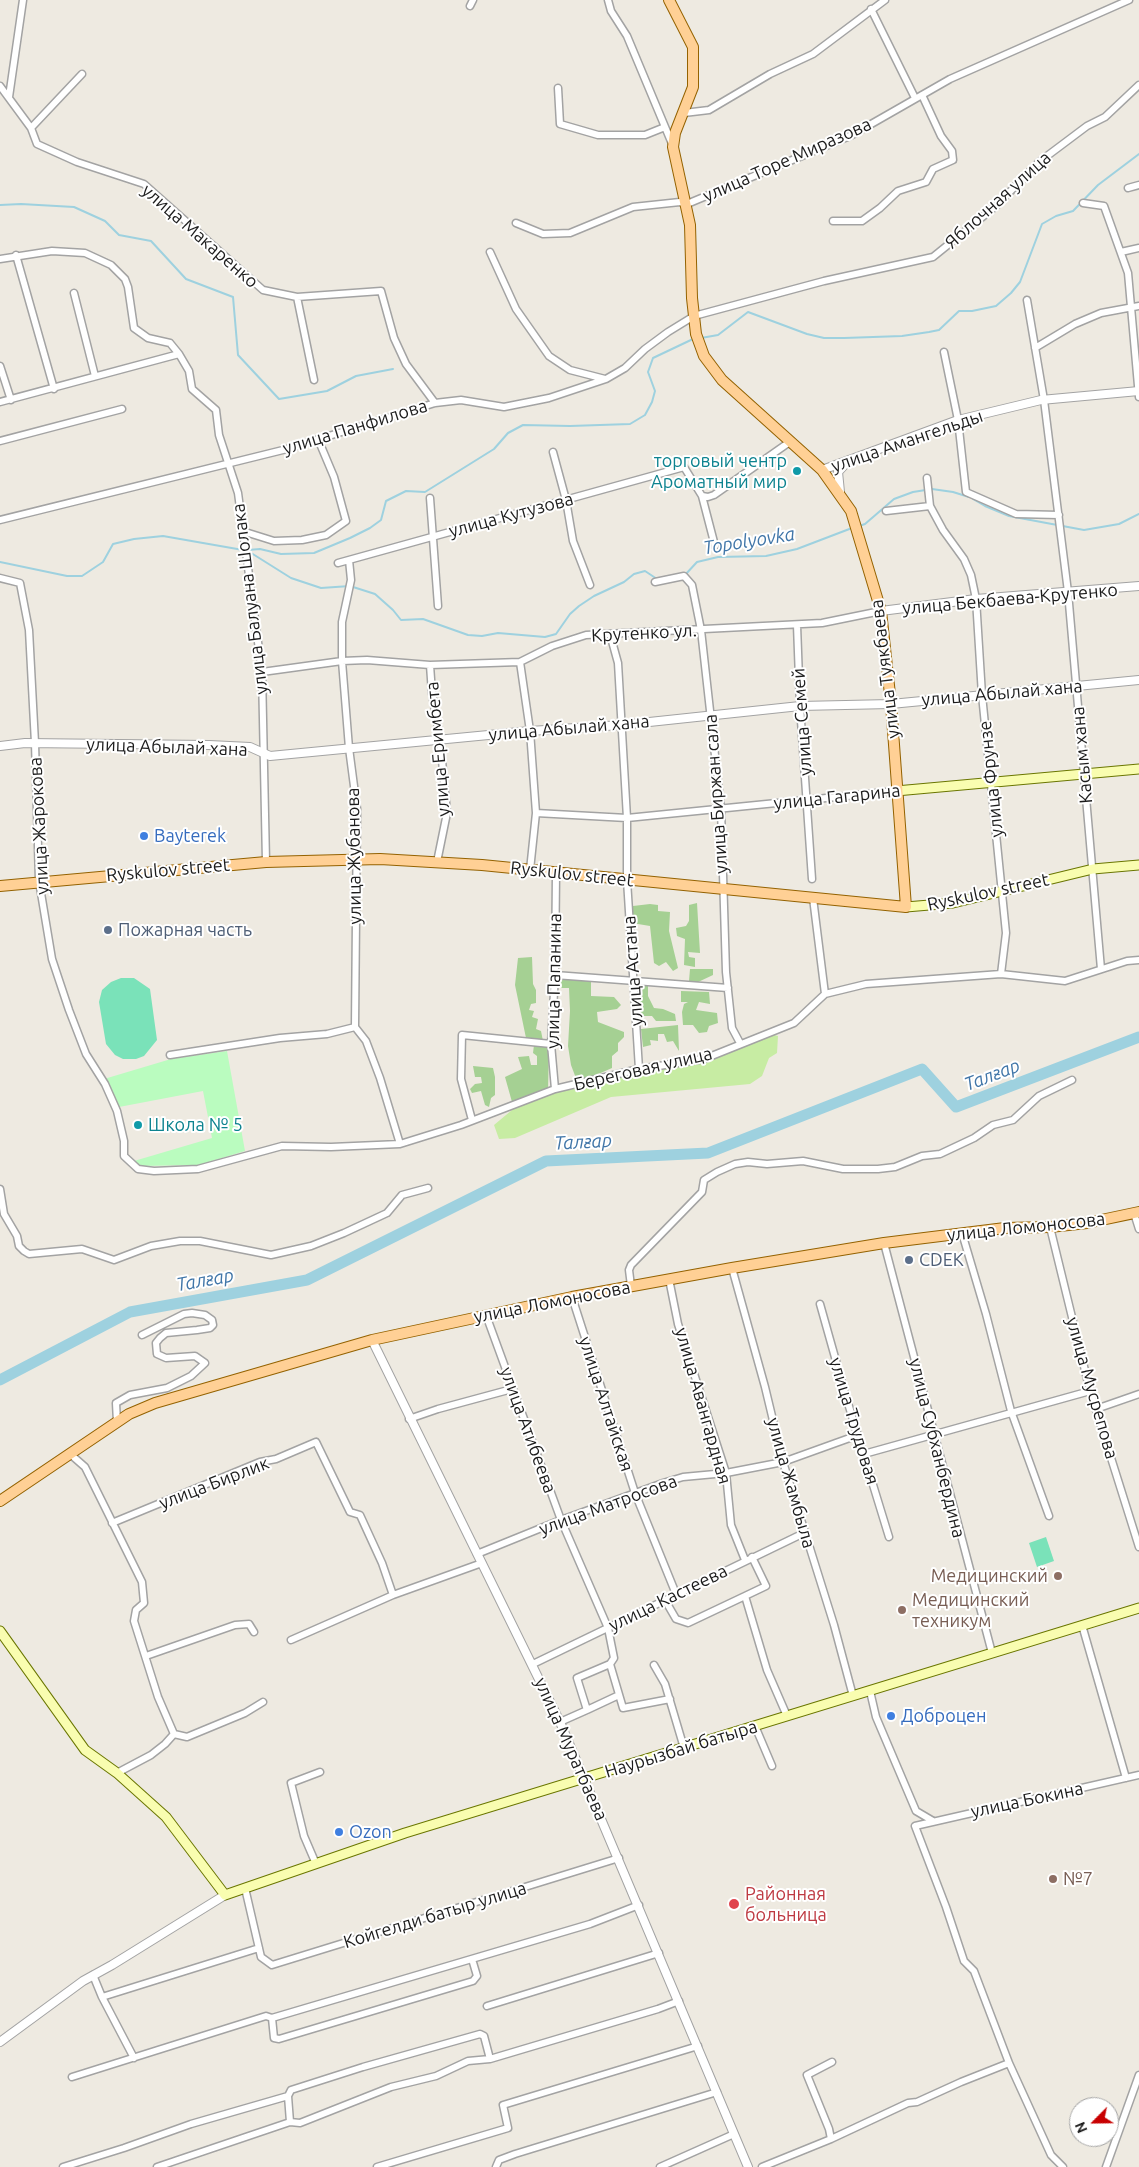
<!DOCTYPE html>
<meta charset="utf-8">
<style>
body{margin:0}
#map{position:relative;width:1139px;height:2167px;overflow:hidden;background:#eeeae1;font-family:Ubuntu,sans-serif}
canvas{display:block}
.north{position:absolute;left:1069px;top:2097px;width:50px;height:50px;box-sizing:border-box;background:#fff;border:1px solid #a4a4a4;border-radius:50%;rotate:247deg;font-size:14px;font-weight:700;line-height:20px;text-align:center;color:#1c1c1c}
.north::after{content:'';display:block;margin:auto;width:18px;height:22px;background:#c80001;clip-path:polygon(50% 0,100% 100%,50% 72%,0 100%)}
</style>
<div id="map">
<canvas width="1139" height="2167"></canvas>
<div class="north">N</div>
</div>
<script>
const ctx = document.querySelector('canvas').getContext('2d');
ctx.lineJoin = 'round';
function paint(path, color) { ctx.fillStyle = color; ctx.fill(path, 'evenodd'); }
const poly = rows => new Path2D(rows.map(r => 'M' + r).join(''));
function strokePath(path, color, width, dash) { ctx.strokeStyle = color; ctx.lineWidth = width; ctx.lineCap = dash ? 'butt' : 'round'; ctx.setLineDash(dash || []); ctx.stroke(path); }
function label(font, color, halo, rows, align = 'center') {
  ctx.font = font + ' Ubuntu,sans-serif'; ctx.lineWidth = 4; ctx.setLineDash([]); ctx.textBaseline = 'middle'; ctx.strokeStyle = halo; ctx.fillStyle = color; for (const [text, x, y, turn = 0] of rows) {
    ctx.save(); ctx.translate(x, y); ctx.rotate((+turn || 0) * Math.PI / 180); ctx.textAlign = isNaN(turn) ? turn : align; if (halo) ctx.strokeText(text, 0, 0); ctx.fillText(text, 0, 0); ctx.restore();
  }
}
paint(poly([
 [767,1033,778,1036,777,1053,769,1058,762,1076,750,1084,611,1097,515,1138,499,1139,494,1125,518,1105,541,1098,568,1086,616,1075,710,1059]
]), '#c7eca3');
paint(poly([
 [697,903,700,953,688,952,689,957,695,958,695,967,684,965,685,939,677,936,676,928,686,926,689,921,689,905],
 [650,904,658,905,658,911,670,912,669,931,678,968,673,971,666,962,659,966,654,963,650,926,632,923,633,906],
 [532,957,533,984,536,990,536,1003,531,1004,529,1010,534,1011,532,1017,538,1019,536,1029,541,1031,543,1041,526,1038,515,985,518,958],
 [690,969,713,969,713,975,696,983,689,981],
 [591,977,591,996,614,997,621,1005,617,1009,597,1012,598,1022,624,1032,624,1037,618,1043,618,1051,612,1056,612,1068,587,1079,577,1081,571,1065,568,1046,570,1011,569,988,560,988,560,979],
 [648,985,648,996,654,1008,663,1009,675,1014,676,1021,656,1021,652,1016,641,1016,637,986],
 [681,991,709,992,710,1004,699,1002,696,1010,717,1013,718,1023,709,1026,707,1032,699,1033,693,1025,683,1025,682,1012,684,1004,688,1002,681,1002],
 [678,1025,679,1051,673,1041,667,1042,664,1034,658,1034,658,1041,650,1040,651,1045,643,1047,641,1029],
 [534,1045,549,1046,548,1091,528,1096,512,1102,505,1077,522,1069,518,1057,529,1056,531,1065,537,1065,537,1056,533,1053],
 [473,1066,493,1068,495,1077,495,1095,491,1098,489,1107,485,1105,481,1091,472,1093,470,1089,475,1084,482,1083,481,1077,475,1077]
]), '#a5d093');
paint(poly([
 [227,1051,245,1151,199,1165,140,1166,134,1161,212,1138,203,1091,119,1107,104,1079,171,1059]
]), '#bafcbf');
paint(poly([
 [121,978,134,978,150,989,157,1040,144,1056,136,1059,123,1059,115,1055,106,1044,99,1002,102,990,111,982],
 [1046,1537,1054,1561,1037,1567,1029,1543]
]), '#7ae2b9');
strokePath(poly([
 [0,205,21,204,74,207,105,221,119,235,151,241,186,279,233,297,238,355,279,399,327,391,356,376,393,369],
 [701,338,718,335,748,312,807,334,824,338,844,338,902,336,929,332,939,330,959,311,972,311,996,306,1011,293,1020,282,1042,224,1056,216,1073,211,1098,185,1139,154],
 [973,499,985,506,1009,516,1084,530,1119,524,1139,514],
 [859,526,865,524,894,499,913,492,932,489,953,492,969,497],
 [248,550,260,549,281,554,314,553,350,538,370,528,381,520,386,501,406,491,425,492,494,449,508,433,523,425,570,426,630,424,645,415,652,402,655,391,648,372,653,358,693,339],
 [248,551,291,578,321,588,350,586,375,594,393,610,401,620,423,619,468,635,482,636,498,633,545,637,556,634,570,614,579,606,594,596,624,582,634,574,645,571,657,579],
 [0,562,67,576,82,576,103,562,113,544,134,539,163,536,243,550],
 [685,575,697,562,718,557,766,556,797,549,852,528]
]), '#9ed1df', 2);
strokePath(poly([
 [0,1380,130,1312,307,1280,546,1161,708,1153,922,1069,956,1107,1139,1037]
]), '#9ed1df', 11);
const minor = poly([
 [608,0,611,11,627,36,673,146],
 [470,6,473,0],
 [871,9,915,98],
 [0,86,31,128,82,74],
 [558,88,560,124,598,135,645,135,665,127],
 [9,97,23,0],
 [684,113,709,110,770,74,813,54,885,0],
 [31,128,37,144,77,162,144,184,263,290,297,297,381,291,394,338,406,364,435,403],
 [1128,188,1139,185],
 [1083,203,1104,206,1128,273,1139,397],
 [833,221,862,221,880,208,898,191,926,182,933,169,953,160,952,151,941,136,922,95],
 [516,223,543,234,570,233,633,207,680,202,687,204,852,135,950,79,1129,0],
 [490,252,516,309,549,356,570,370,605,379],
 [1121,252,1139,248],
 [16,255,54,389],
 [0,259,52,251,85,253,111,265,125,279,128,287,134,328,148,338,170,343,179,354,189,371,192,389,216,410,219,435,238,493,262,672,266,862],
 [74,293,95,376],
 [297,297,314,380],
 [1027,300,1044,400,1068,592,1101,969],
 [1035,348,1075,324,1101,313,1139,306],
 [944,352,958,420,966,492,1016,514,1059,515],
 [0,366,11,400],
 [0,402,179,354],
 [0,441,122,409],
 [553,452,566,500,573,541,590,585],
 [927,478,930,506,943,530,964,559,971,575,976,599,982,695,1006,933,1001,974],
 [702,496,708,497,714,495,791,441],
 [430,498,438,606],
 [886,511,930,506],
 [0,520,287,449,435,403,461,400,504,407,549,398,606,379,625,368,645,349,668,332,694,316,824,281,933,257,996,206,1039,162,1087,126,1105,117,1139,85],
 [242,531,274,541,302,540,326,535,346,521,334,477,318,439],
 [349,560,351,580,342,622,342,661,349,748,357,809,355,1027,366,1041,380,1078,400,1144],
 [338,563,684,467,702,496,715,546],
 [0,578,20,583,29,630,35,743,39,881,52,959,69,1010,86,1054,105,1084,117,1111,124,1141,124,1156,138,1169,154,1171,198,1169,282,1146,331,1147,400,1144,461,1125,555,1089,639,1069,704,1059,794,1023,825,994,866,984,1001,974,1065,981,1127,961,1139,960],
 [655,582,684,576,692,585,701,630,721,809,726,972,732,1028,740,1043],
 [797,625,800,706,812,879],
 [610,634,618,663,627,818,627,880,639,1069],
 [520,662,530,731,536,813,530,870],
 [430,665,432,693,440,739,447,813,437,862],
 [262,672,342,661,367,660,430,665,520,662,552,646,586,635,822,623,881,611],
 [536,813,627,818,896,791],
 [813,898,825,994],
 [555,975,728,988],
 [170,1055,280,1038,327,1034,355,1027],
 [555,1089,551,1044,555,975,556,873],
 [472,1120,461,1079,462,1035,551,1044],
 [0,1189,4,1214,17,1236,19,1246,24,1251,29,1254,82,1249,114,1260,151,1246,180,1241,200,1241,271,1255,311,1246,344,1233,387,1213,402,1195,428,1188],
 [1134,1213,1139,1229],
 [1050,1227,1090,1391,1139,1547],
 [962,1233,986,1314,1011,1411,1049,1516],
 [884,1243,992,1653],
 [732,1268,765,1387,783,1462,834,1625,853,1696],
 [669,1279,678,1324,726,1473,731,1525,745,1560],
 [631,1286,629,1270,631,1265,702,1192,704,1180,717,1172,735,1164,748,1162,767,1164,803,1161,843,1169,878,1169,895,1167,922,1156,940,1154,974,1138,993,1125,1013,1120,1039,1096,1072,1080],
 [572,1297,635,1493,676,1594],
 [820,1304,847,1400,889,1537],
 [486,1315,561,1520,608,1628,614,1658,610,1664,623,1708,670,1699],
 [1096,1409,1139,1394],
 [409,1419,438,1409,512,1389],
 [117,1422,116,1403,130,1395,167,1388,191,1376,205,1363,195,1356,166,1358,157,1354,156,1343,160,1338,166,1333,197,1330,210,1328,213,1325,212,1320,205,1315,192,1313,184,1314,142,1335],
 [69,1453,85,1467,142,1582,144,1603,136,1610,134,1621,158,1697,174,1734,165,1744,151,1755,117,1773],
 [864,1454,1090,1391],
 [112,1523,260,1462,276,1459,316,1442,350,1512,360,1515,382,1563,393,1595],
 [477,1554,561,1520,663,1483,683,1477,726,1473,783,1462,858,1435],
 [752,1557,766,1586,745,1596,767,1670,787,1716],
 [665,1600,676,1619,688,1623,745,1596],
 [1082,1625,1126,1778],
 [291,1640,393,1595,482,1563],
 [146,1656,235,1625,249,1624,254,1632],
 [533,1664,804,1533],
 [654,1665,665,1684,684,1748],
 [870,1691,876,1717,916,1811,933,1821],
 [587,1710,619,1695],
 [560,1722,587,1710,577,1678,610,1664],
 [755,1726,772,1766],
 [174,1734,187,1737,245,1713,263,1702],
 [316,1864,304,1836,291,1783,320,1772],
 [245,1888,261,1957,272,1965,619,1858],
 [93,1975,102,1997,259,1948],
 [102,1997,134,2058],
 [487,2006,659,1953],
 [272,2018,274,2038,279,2039,473,1981,477,1976,472,1959],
 [1009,2063,1051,2155,1063,2167],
 [72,2077,266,2016,272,2018,590,1924,639,1905],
 [290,2122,288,2096,291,2090,363,2067,480,2034,484,2036,490,2059],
 [831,2139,908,2103,917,2102,961,2082,1009,2063,974,1971,964,1961,946,1907,915,1826,1139,1775],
 [63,2167,124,2148,191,2124,288,2096],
 [157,2167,290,2122,300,2123,391,2087,436,2076,468,2061,490,2059,658,2009,679,2001],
 [377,2167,508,2128,503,2105,698,2046],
 [496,2167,499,2160,515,2154,717,2092],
 [660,2167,734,2134],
 [762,2167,831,2139,829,2129,807,2075,832,2062],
 [1106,2167,1139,2075]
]);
const tertiary = poly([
 [822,470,958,420,1041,400,1139,391],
 [840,492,838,472,848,461],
 [881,611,976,599,1139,586],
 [0,746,25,743,209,745,250,747,270,756,530,731,621,725,800,706,891,704,1139,680],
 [372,1340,560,1722,748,2167],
 [0,2042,83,1981,112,1965,225,1895]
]);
const secondary = poly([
 [896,791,1139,769],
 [906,907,953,903,1093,869,1139,865],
 [0,1631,85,1750,117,1773,166,1817,225,1895,405,1833,1139,1608]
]);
const primary = poly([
 [0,886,266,862,380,859,482,865,906,907,891,704,881,611,851,511,822,470,722,380,704,356,696,334,692,298,690,225,673,147,675,133,693,87,693,47,669,0],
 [0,1501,129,1414,155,1403,372,1340,572,1297,732,1268,884,1243,1005,1228,1050,1227,1087,1223,1139,1212]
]);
strokePath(minor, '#a3a3a3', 9);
strokePath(tertiary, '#a3a3a3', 10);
strokePath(secondary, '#6a7600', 11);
strokePath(primary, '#946200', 12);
strokePath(minor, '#fff', 6);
strokePath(tertiary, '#fff', 8);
strokePath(secondary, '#f9fdb0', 9);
strokePath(primary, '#ffd095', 10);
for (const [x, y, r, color] of [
 [797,471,5,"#0f9aa8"],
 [144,836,5,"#3f7fe0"],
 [108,930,5,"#5c6f8a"],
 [138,1125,5,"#0f9aa8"],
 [909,1260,5,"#5c6f8a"],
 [1058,1576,5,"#8d6e63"],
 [902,1610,5,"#8d6e63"],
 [891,1716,5,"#3f7fe0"],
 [339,1832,5,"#3f7fe0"],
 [1053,1879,5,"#8d6e63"],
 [734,1904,6,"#e0444e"]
]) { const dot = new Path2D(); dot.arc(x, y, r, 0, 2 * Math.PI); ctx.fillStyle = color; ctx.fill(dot); strokePath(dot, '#fff', 2); }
label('18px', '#1c1c1c', '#fff', [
 ["улица Торе Миразова",787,160,-24],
 ["Яблочная улица",998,200,-42],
 ["улица Макаренко",200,236,41],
 ["улица Панфилова",355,427,-17],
 ["улица Амангельды",907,441,-19],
 ["улица Кутузова",511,515,-15],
 ["улица Балуана Шолака",250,599,-97],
 ["улица Бекбаева-Крутенко",1010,599,-5],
 ["Крутенко ул.",644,633,-3],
 ["улица Туякбаева",885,669,-97],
 ["улица Абылай хана",1002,693,-5],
 ["улица Семей",802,722,-94],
 ["улица Абылай хана",569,728,-5],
 ["улица Абылай хана",167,747,2],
 ["улица Еримбета",438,749,-95],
 ["Касым хана",1082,755,-95],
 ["улица Фрунзе",991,779,-96],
 ["улица Биржан сала",716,794,-94],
 ["улица Гагарина",837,797,-6],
 ["улица Жарокова",39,826,-93],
 ["улица Жубанова",354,856,-91],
 ["Ryskulov street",168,870,-5],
 ["Ryskulov street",572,874,6],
 ["Ryskulov street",988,892,-12],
 ["улица Астана",633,971,-94],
 ["улица Папанина",554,981,-89],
 ["Береговая улица",643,1069,-13],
 ["улица Ломоносова",1026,1227,-6],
 ["улица Ломоносова",552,1302,-11],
 ["улица Мусрепова",1092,1388,74],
 ["улица Алтайская",606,1404,72],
 ["улица Авангардная",703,1406,74],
 ["улица Трудовая",854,1421,73],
 ["улица Атибеева",528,1430,70],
 ["улица Субханбердина",937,1448,76],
 ["улица Бирлик",214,1483,-21],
 ["улица Жамбыла",791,1483,74],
 ["улица Матросова",608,1505,-20],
 ["улица Кастеева",668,1598,-26],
 ["улица Муратбаева",571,1749,66],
 ["Наурызбай батыра",681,1749,-17],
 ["улица Бокина",1027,1800,-12],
 ["Койгелди батыр улица",435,1915,-17]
]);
label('18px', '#0d838f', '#fff', [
 ["торговый чентр",787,461],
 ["Ароматный мир",787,482],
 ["Школа № 5",148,1125,"left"]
], 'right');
label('18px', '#366cbe', '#fff', [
 ["Bayterek",154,836],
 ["Доброцен",901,1716],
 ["Ozon",349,1832]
], 'left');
label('18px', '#4e5e75', '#fff', [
 ["Пожарная часть",118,930],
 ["CDEK",919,1260]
], 'left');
label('18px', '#785e54', '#fff', [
 ["Медицинский",1048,1576,"right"],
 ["Медицинский",912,1600],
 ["техникум",912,1621],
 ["№7",1063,1879]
], 'left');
label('18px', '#be3a42', '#fff', [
 ["Районная",745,1894],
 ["больница",745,1915]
], 'left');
label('italic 19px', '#4176a8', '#fff', [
 ["Topolyovka",749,541,-9],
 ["Талғар",992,1075,-21],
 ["Талғар",583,1142,-3],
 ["Талғар",205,1280,-10]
]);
</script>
